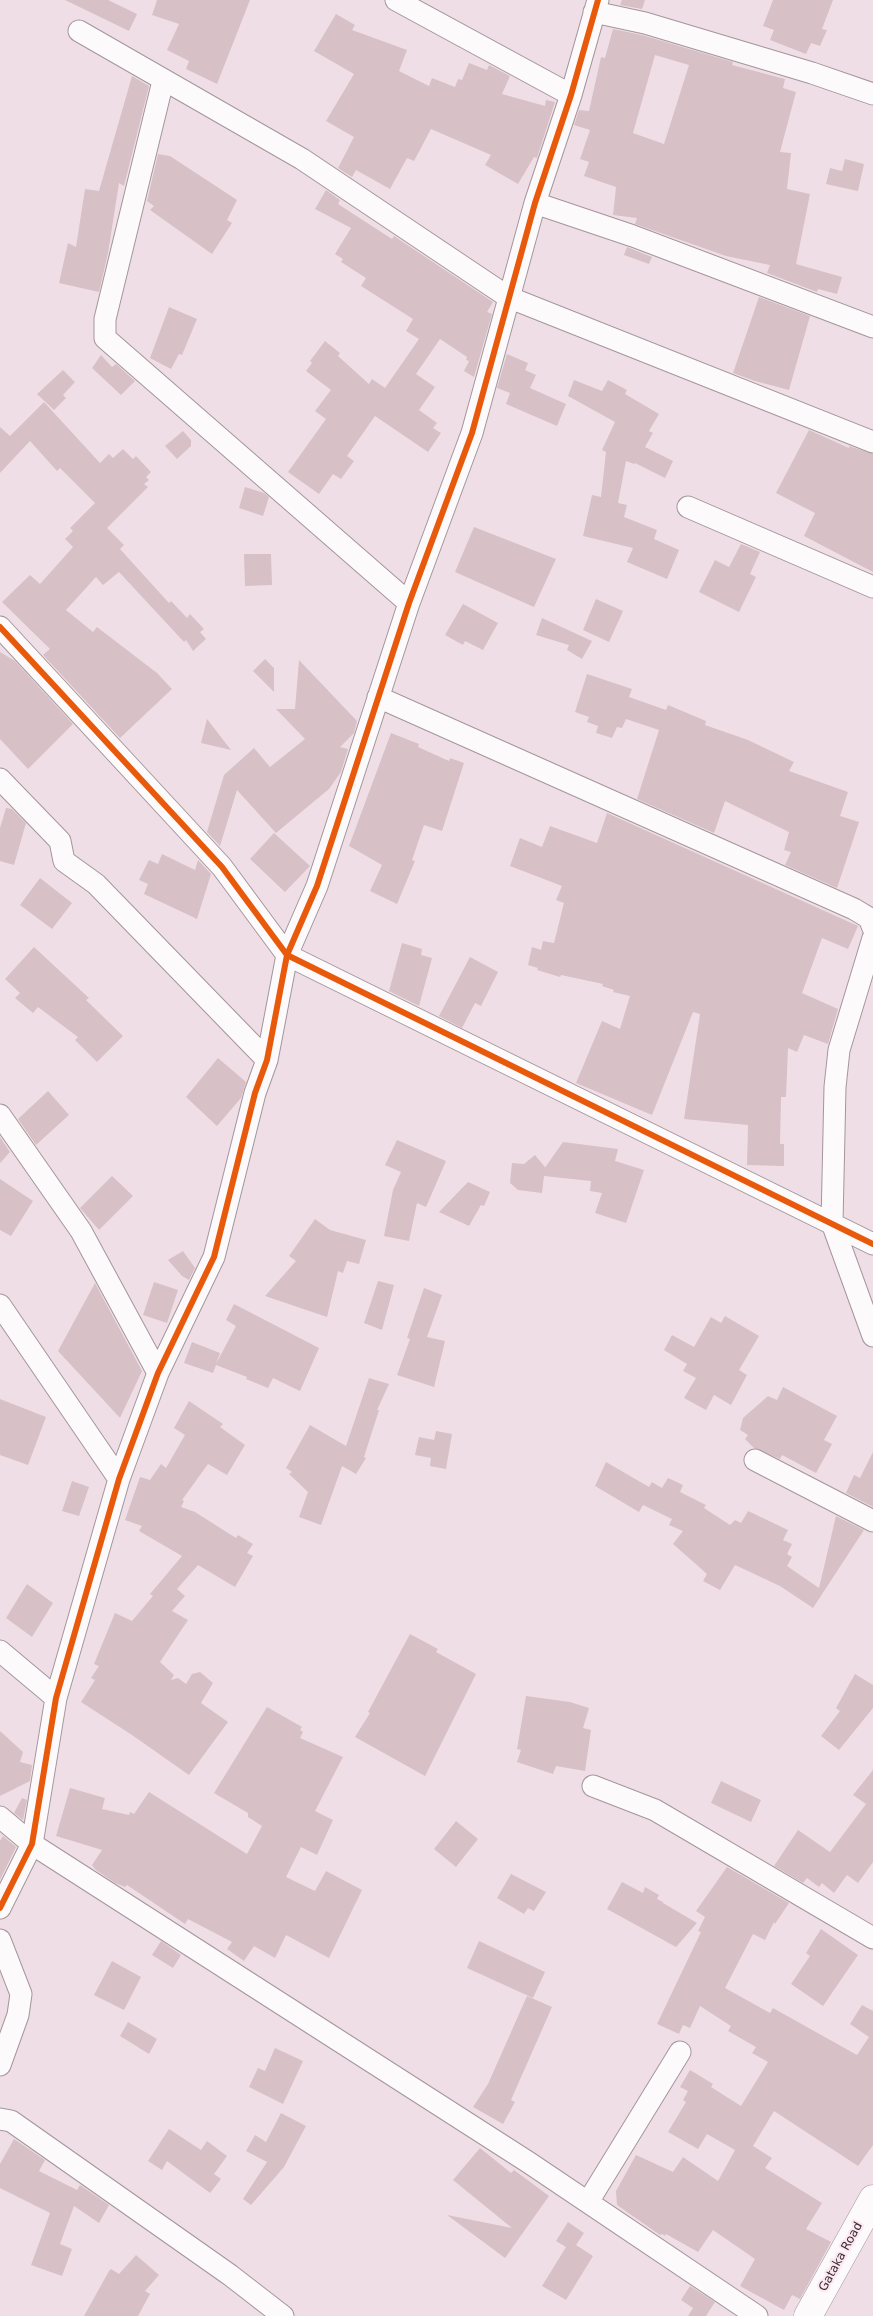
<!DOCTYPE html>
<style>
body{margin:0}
canvas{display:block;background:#f0dee6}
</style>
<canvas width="873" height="2316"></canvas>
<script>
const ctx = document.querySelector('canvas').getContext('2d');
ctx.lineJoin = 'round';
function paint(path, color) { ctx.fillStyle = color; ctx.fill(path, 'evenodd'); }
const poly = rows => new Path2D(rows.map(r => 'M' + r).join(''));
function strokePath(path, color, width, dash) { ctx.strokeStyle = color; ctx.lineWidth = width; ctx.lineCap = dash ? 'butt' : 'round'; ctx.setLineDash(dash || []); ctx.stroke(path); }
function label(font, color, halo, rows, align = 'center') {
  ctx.font = font + ' "DejaVu Sans",sans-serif'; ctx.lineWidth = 4.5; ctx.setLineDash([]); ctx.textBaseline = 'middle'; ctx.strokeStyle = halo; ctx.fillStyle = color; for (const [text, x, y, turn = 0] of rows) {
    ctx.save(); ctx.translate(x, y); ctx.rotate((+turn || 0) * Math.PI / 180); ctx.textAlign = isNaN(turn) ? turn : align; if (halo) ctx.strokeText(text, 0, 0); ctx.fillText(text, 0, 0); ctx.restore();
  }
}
paint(poly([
 [65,0,108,0,137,14,129,31],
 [157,0,250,0,217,84,186,69,189,61,167,50,179,24,152,15],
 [622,0,645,0,642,9,620,5],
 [773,0,833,0,822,29,827,30,820,46,811,43,806,54,770,40,774,30,763,26],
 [336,14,355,25,352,30,407,50,399,71,429,86,432,78,455,87,458,79,462,80,469,63,487,70,489,65,510,76,502,94,545,106,546,100,555,102,537,158,534,157,518,184,485,165,491,155,431,129,414,161,407,158,390,189,356,170,352,177,338,168,354,137,326,121,354,74,314,51],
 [613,29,642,35,733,62,732,65,785,79,783,88,796,92,780,152,791,153,787,189,810,194,796,264,842,277,837,294,818,289,817,292,767,273,770,265,726,256,635,224,637,218,613,215,616,187,584,176,589,162,580,159,590,130,574,125,579,110,589,111,601,57,605,58],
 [655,55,689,65,664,144,633,133],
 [132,76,149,86,124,186,119,183,108,253,99,292,59,283,68,243,76,247,85,189,99,191],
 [158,154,170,156,237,200,227,220,232,223,212,254,150,210,154,206,147,201],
 [845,159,864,164,858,191,826,184,830,168,842,171],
 [326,190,340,200,338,204,392,239,394,236,493,302,487,312,492,314,474,377,464,371,469,361,466,360,467,357,440,339,416,374,435,387,419,410,437,423,433,428,441,433,428,452,375,416,347,456,354,461,341,479,333,474,319,494,288,472,326,419,315,411,331,390,306,371,312,363,310,361,325,341,340,353,338,356,369,384,372,379,385,388,419,339,406,331,413,319,361,286,366,278,341,262,343,259,335,254,351,228,315,209],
 [627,247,652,257,649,264,624,255],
 [759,297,810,316,789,390,755,381,733,373],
 [169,307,197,319,182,355,179,354,171,369,150,358],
 [507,354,528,363,525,370,536,375,530,388,566,404,557,426,506,404,510,393,497,388],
 [101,355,112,367,116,364,135,381,121,395,92,368],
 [63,370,75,382,63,395,66,398,54,410,37,394],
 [574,380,602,391,608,380,627,390,625,394,659,414,649,431,653,433,645,447,673,461,665,478,635,463,634,464,626,461,618,503,627,505,624,517,657,530,654,539,679,550,667,579,627,562,633,548,583,536,592,495,601,497,606,452,602,450,615,422,568,396],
 [44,402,100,463,109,454,113,458,123,449,133,459,136,456,151,472,146,477,149,480,144,484,148,487,107,528,124,545,120,549,169,603,171,601,187,618,190,614,204,629,200,632,206,639,193,651,186,640,184,642,119,572,103,585,96,577,66,610,93,632,97,627,157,673,172,689,120,738,43,655,50,649,2,602,30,575,40,584,73,547,65,539,73,531,70,528,95,503,60,468,57,471,30,441,0,473,0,427,10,436],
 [809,430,849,448,849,446,873,454,873,572,804,536,815,513,776,493],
 [183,431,191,440,191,446,177,459,165,446],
 [245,487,264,493,269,497,263,516,239,508],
 [474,527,556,559,534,607,455,572],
 [741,544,760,552,750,574,756,577,739,612,699,592,715,560,729,567],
 [244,554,271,554,272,585,245,586],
 [596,599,623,611,609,642,583,630],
 [463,604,498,623,483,650,465,641,463,645,445,635],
 [542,618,592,641,582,659,567,650,569,645,536,635],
 [0,652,15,661,73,724,28,769,0,739],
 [265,659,274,668,274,692,253,671],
 [299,660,357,721,354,733,340,747,348,749,341,772,329,789,276,833,237,790,220,846,207,832,224,775,254,748,270,767,305,739,276,709,295,709],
 [587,674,632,689,629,697,666,710,668,705,706,721,705,725,748,740,794,762,789,771,848,792,840,816,859,822,837,888,785,865,791,852,784,850,789,832,725,801,714,833,637,799,659,730,626,719,622,728,617,727,612,738,596,733,598,726,587,722,589,717,575,712],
 [207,719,231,750,201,743],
 [391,733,419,744,418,747,449,761,450,758,464,763,442,831,424,825,412,860,415,861,397,904,370,891,382,865,349,846],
 [6,808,12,809,26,823,14,865,0,861,0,828],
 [607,813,858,926,848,949,822,938,802,993,838,1009,828,1044,804,1035,797,1052,788,1048,786,1097,781,1097,780,1144,784,1144,784,1166,747,1165,748,1125,684,1119,700,1014,693,1012,652,1115,576,1083,602,1021,620,1029,630,996,613,992,614,990,602,986,603,984,561,975,560,977,537,970,538,968,528,965,532,947,541,950,543,941,554,943,564,903,556,900,562,886,510,866,520,838,542,847,550,826,597,843],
 [274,833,310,866,285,892,250,859],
 [162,854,195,870,198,860,211,874,197,919,144,894,148,884,139,880,149,860,158,864],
 [40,878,72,903,52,929,20,905],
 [402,943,422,949,421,955,432,958,419,1006,389,991],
 [34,947,89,998,86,1000,123,1036,97,1062,75,1040,78,1037,38,1007,33,1013,15,998,20,993,5,979],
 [470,957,498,972,481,1006,475,1003,462,1028,439,1016],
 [218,1058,246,1082,241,1098,217,1126,186,1097],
 [48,1091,69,1115,36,1145,18,1119],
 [0,1137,10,1152,0,1163],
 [397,1140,446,1161,426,1207,417,1203,409,1241,384,1236,393,1190,401,1172,385,1165],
 [563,1142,618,1149,615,1161,644,1170,626,1223,595,1213,602,1193,590,1191,591,1181,544,1176,542,1193,518,1190,510,1183,512,1163,524,1164,535,1155,545,1167,544,1169],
 [112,1176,133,1196,99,1230,80,1208],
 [0,1179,33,1201,11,1236,0,1230],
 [468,1182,490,1192,484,1206,481,1205,469,1226,439,1212],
 [315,1219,330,1230,366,1240,359,1264,347,1261,343,1273,338,1271,327,1317,265,1296,296,1261,289,1256],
 [183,1251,195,1268,189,1280,182,1276,168,1260],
 [378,1281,394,1285,382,1330,364,1323],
 [154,1282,178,1290,167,1323,143,1315],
 [95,1283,142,1371,120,1418,58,1351],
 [424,1288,442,1295,427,1337,445,1341,434,1387,397,1375,410,1339,407,1338],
 [234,1304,319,1348,300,1391,273,1378,268,1388,246,1379,247,1377,216,1365,213,1373,184,1363,192,1342,220,1353,216,1364,236,1326,226,1320],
 [725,1316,759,1336,739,1370,747,1375,731,1405,714,1395,706,1410,684,1398,696,1378,683,1371,687,1364,664,1350,672,1335,694,1347,711,1317,721,1323],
 [369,1378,389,1384,377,1410,379,1410,364,1457,366,1458,356,1474,342,1466,321,1525,299,1517,308,1492,289,1474,292,1472,286,1468,310,1425,346,1446],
 [783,1387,837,1416,824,1440,832,1444,816,1473,782,1455,780,1459,754,1448,745,1439,748,1435,740,1430,743,1418,768,1396,777,1400],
 [0,1399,46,1417,28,1465,0,1455],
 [189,1401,223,1424,220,1427,245,1445,227,1475,208,1464,182,1500,184,1501,181,1507,195,1512,236,1538,238,1535,253,1544,247,1553,253,1556,235,1587,198,1565,177,1589,185,1596,172,1611,188,1620,160,1662,174,1675,171,1680,178,1678,186,1684,192,1674,200,1672,213,1683,201,1703,228,1722,189,1775,132,1735,81,1702,95,1680,91,1678,99,1666,94,1664,115,1613,132,1621,153,1596,150,1594,182,1556,139,1531,142,1526,125,1520,140,1477,150,1480,161,1464,166,1468,185,1435,174,1428],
 [436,1431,452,1434,446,1469,430,1466,431,1458,415,1455,419,1437,434,1440],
 [873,1452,873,1507,846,1493,854,1475,860,1478],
 [606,1462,649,1487,652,1482,662,1488,668,1478,683,1485,680,1492,706,1505,704,1508,730,1525,735,1520,741,1523,748,1511,788,1530,783,1540,792,1544,787,1554,792,1557,787,1566,819,1588,836,1516,864,1530,813,1608,780,1586,735,1565,720,1590,703,1581,707,1574,673,1544,683,1531,669,1525,672,1519,643,1505,639,1512,595,1486],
 [72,1481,89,1487,79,1516,62,1511],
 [27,1584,53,1603,32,1637,6,1618],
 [410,1634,438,1649,436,1652,476,1674,425,1776,355,1737,370,1713,368,1712],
 [855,1674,873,1685,873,1708,839,1750,821,1736,840,1711,836,1708],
 [526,1696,570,1702,589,1708,583,1728,591,1730,585,1771,556,1766,553,1774,517,1762,521,1750,517,1749],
 [267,1707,302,1727,300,1730,303,1732,300,1738,343,1757,315,1811,333,1820,317,1855,301,1847,286,1877,315,1891,326,1871,362,1890,329,1958,286,1935,275,1958,254,1946,244,1961,227,1949,232,1942,188,1919,185,1924,127,1885,125,1887,115,1883,96,1870,92,1865,102,1850,56,1836,70,1788,105,1798,102,1809,129,1815,130,1812,134,1814,149,1792,247,1854,262,1826,248,1817,248,1813,214,1793],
 [0,1731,23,1752,20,1762,32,1765,30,1781,0,1796],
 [873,1770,873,1862,858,1883,847,1875,834,1893,822,1883,819,1887,807,1878,803,1883,774,1866,798,1830,830,1852,866,1804,853,1795],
 [721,1781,761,1800,751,1822,711,1803],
 [22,1798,27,1800,23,1820,14,1813],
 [456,1821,478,1839,456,1867,434,1849],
 [3,1836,16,1847,0,1880,0,1841],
 [727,1867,789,1903,775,1924,774,1922,765,1940,753,1934,725,1988,770,2013,773,2008,857,2055,869,2037,850,2024,862,2005,873,2011,873,2145,858,2166,774,2111,753,2146,772,2158,765,2168,822,2203,806,2229,831,2242,800,2299,792,2295,784,2310,740,2286,755,2259,713,2230,698,2252,666,2234,665,2236,662,2234,660,2235,617,2205,616,2191,636,2155,673,2172,683,2157,718,2181,735,2150,707,2134,698,2149,668,2132,686,2102,683,2100,688,2091,680,2087,690,2070,713,2084,711,2087,741,2106,768,2062,752,2053,756,2047,728,2031,731,2026,700,2006,690,2028,683,2025,679,2034,657,2024,701,1932,698,1931,705,1917,696,1911],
 [511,1874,546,1892,534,1911,528,1908,524,1914,497,1898],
 [622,1882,643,1893,645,1887,659,1895,657,1899,663,1902,663,1903,697,1923,676,1947,607,1909],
 [821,1929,858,1955,823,2006,791,1984,810,1956,806,1953],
 [161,1941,181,1955,173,1968,152,1955],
 [479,1941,545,1972,533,1998,467,1968],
 [112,1961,141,1977,124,2010,94,1995],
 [527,1996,552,2007,511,2100,515,2102,503,2124,473,2107,488,2084],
 [128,2022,157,2039,149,2054,120,2036],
 [275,2048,303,2061,283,2104,249,2087,258,2068,265,2071],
 [281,2113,306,2126,284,2167,251,2205,243,2199,267,2162,246,2151,255,2135,266,2142],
 [169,2129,201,2150,207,2141,227,2156,214,2174,221,2179,210,2193,167,2161,162,2170,148,2161],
 [14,2139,45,2160,39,2171,77,2190,80,2185,109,2205,99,2223,74,2206,60,2244,72,2249,62,2276,31,2265,50,2213,0,2188,0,2164],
 [480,2148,511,2173,514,2170,549,2196,505,2258,447,2215,512,2228,453,2180],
 [568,2222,584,2233,576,2245,593,2256,566,2300,542,2286,566,2247,556,2241],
 [136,2255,159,2275,145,2291,150,2294,138,2316,84,2316,109,2271,111,2269,119,2274],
 [690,2286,715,2302,706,2316,688,2316,693,2308,681,2300]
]), '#d7c0c6');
const street = poly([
 [396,0,571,95],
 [594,12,645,23,812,73,873,94],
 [79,31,302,159,508,297,873,442],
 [163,81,105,319,105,338,409,603],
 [535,203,633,236,873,327],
 [688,507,873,587],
 [0,627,222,867,287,955,873,1244],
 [378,697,854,909,869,918,873,928],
 [0,779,60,841,64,861,96,884,267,1060],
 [873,938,839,1050,835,1087,832,1223,873,1336],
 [0,1115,81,1231,158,1373],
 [0,1305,119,1479],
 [755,1460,873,1521],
 [0,1651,56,1698],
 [593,1786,655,1810,873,1938],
 [0,1817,32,1844,528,2162,757,2316],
 [0,1908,32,1844,56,1698,119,1479,158,1373,214,1257,255,1093,267,1060,287,955,317,886,409,603,472,433,535,203,571,95,598,0],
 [0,1940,21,1994,18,2015,0,2065],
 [0,2119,11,2121,230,2275,283,2316],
 [588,2202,680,2052]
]);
const secondary = poly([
 [808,2316,873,2199]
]);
strokePath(street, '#a3969c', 23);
strokePath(secondary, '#a3969c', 29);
strokePath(street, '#fdfafb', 21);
strokePath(secondary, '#fdfafb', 28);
strokePath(poly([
 [0,627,222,867,287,955,873,1244],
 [0,1908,32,1844,56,1698,119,1479,158,1373,214,1257,255,1093,267,1060,287,955,317,886,409,603,472,433,535,203,571,95,598,0]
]), '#e8590c', 6);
label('12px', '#382b31', '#fce8f1', [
 ["Gataka Road",841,2257,-61]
]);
</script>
